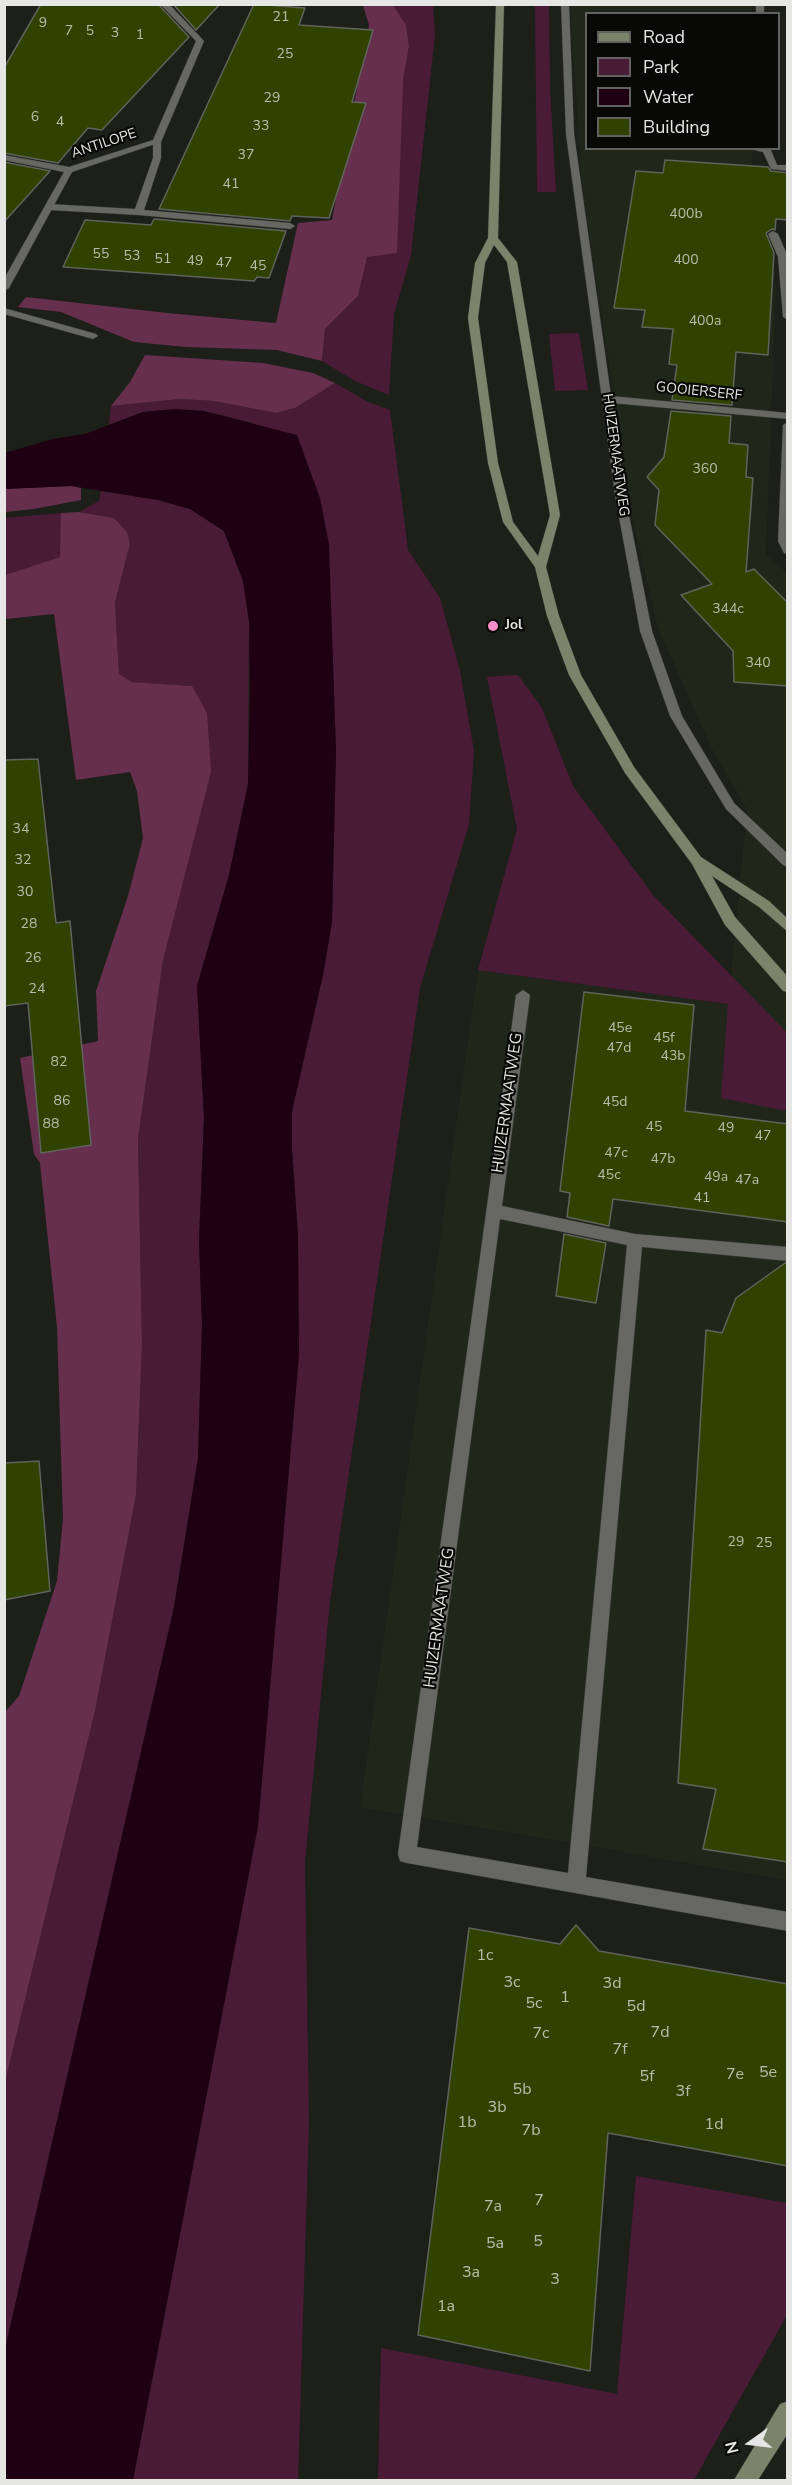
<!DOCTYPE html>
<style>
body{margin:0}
#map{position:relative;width:792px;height:2485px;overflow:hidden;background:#1d1f19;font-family:"Nunito Sans",sans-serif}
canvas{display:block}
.frame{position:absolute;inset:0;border:6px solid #e6e7e4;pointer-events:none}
.legend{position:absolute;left:585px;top:12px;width:195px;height:138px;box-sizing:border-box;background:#080806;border:2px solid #61615f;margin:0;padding:8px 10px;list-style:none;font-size:18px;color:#e6e7e4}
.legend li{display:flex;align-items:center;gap:12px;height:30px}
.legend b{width:30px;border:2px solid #61615f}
.north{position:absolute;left:720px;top:2413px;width:60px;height:60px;-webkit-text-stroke:4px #080806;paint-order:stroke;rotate:256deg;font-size:16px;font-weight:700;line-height:24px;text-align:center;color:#e6e7e4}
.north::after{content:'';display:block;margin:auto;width:21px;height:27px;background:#e6e7e4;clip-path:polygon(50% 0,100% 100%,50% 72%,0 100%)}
</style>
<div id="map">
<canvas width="792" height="2485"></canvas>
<div class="frame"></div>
<ul class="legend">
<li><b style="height:8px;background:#7b836a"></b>Road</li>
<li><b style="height:16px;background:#4a1b37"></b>Park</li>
<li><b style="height:16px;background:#1f0012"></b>Water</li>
<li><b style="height:16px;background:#314200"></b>Building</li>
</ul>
<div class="north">N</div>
</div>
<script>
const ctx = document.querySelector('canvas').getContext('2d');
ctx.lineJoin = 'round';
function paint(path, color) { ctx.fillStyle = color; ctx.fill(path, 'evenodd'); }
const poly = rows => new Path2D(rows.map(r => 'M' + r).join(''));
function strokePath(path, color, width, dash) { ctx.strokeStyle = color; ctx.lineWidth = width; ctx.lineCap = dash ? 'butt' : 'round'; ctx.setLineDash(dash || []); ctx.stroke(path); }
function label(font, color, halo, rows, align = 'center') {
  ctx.font = font + ' "Nunito Sans",sans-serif'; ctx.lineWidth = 4.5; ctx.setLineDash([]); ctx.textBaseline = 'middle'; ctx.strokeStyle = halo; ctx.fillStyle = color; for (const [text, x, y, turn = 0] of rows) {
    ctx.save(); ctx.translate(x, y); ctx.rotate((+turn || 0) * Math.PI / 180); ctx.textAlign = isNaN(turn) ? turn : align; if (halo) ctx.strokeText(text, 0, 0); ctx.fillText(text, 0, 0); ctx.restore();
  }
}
paint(poly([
 [570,5,752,5,752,13,586,14,586,148,752,149,752,172,776,287,766,554,788,574,787,1880,360,1807,478,970,728,1004,747,810,711,747,658,628,631,512,582,184]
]), '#21261a');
paint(poly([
 [393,5,433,5,435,35,411,255,394,314,389,395,355,381,322,361,325,329,358,296,403,81,409,46,406,25],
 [535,5,549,5,550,88,556,192,537,192],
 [579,333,588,390,555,391,549,334],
 [335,383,368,402,390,410,408,550,440,598,460,671,474,751,469,824,420,988,330,1601,305,1862,309,2122,298,2480,133,2480,258,1826,299,1354,298,1236,292,1149,292,1111,323,975,332,922,336,750,330,604,253,423,204,411,175,409,143,412,109,425,111,406,180,399,214,401,276,413,295,408],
 [101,491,158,500,190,509,224,531,243,581,249,621,248,784,229,875,197,986,204,1118,199,1241,202,1325,198,1457,174,1607,5,2349,5,2082,95,1711,136,1495,142,1344,138,1139,163,960,192,686,132,682,119,674,115,602,130,544,114,518,79,512,99,501],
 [61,513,61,557,5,575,5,518],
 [518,675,542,708,573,786,653,895,787,1033,787,1111,721,1098,728,1004,478,970,517,829,487,677],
 [636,2176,787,2203,787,2315,694,2480,378,2480,381,2348,617,2394]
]), '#4a1b37');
paint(poly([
 [363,5,393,5,406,25,409,46,403,81,397,253,367,257,358,296,325,329,322,361,277,350,186,347,134,342,61,312,18,307,26,297,167,313,276,323,298,223,332,220,369,25],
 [145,355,263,363,313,373,335,383,295,408,276,413,214,401,180,399,111,406,130,382],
 [71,486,81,488,81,500,34,509,5,512,4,489],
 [79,512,114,518,127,532,130,544,115,602,119,674,132,682,192,686,207,713,211,772,163,960,138,1139,142,1344,136,1495,95,1711,5,2082,5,1712,19,1696,57,1581,63,1519,57,1327,40,1163,34,1154,20,1058,98,1041,96,991,128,896,143,838,137,791,130,772,76,780,54,614,5,619,5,575,60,557,61,513]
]), '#662f4e');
paint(poly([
 [175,409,204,411,297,435,320,498,329,544,336,750,332,922,323,975,292,1111,292,1149,298,1236,299,1354,258,1826,133,2480,5,2480,5,2349,174,1607,198,1458,202,1325,199,1241,204,1118,197,986,229,875,248,784,250,691,249,621,243,581,224,531,190,509,158,500,71,486,5,489,5,453,53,439,85,434,143,412]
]), '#1f0012');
const building = poly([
 [41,4,158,4,189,37,102,130,88,128,58,163,4,153,4,68,41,4],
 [173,4,220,4,196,30,173,4],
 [254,4,305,8,299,25,373,30,352,102,366,103,329,218,292,216,290,221,159,209,254,4],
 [665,160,768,167,771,171,788,173,788,220,776,219,775,230,772,229,766,233,774,253,768,355,736,352,732,405,672,400,677,365,669,364,673,329,642,327,645,310,614,308,636,171,663,173,665,160],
 [4,162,50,171,4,222,4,162],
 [154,219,286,231,269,278,257,277,254,281,63,267,85,220,151,225,154,219],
 [671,411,731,416,729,443,748,445,746,477,753,478,746,572,754,569,788,603,788,686,734,682,733,651,681,595,712,584,655,525,659,490,647,477,664,457,671,411],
 [38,759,56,923,70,921,91,1145,41,1153,28,1003,4,1006,4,760,38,759],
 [584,992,694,1005,685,1111,788,1124,788,1222,613,1199,609,1226,567,1217,570,1193,560,1191,584,992],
 [564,1234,606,1243,596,1303,556,1296,564,1234],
 [785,1263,788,1263,788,1862,703,1849,716,1789,678,1783,706,1330,722,1333,736,1298,785,1263],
 [39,1461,50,1591,4,1600,4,1463,39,1461],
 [576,1925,599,1951,788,1984,788,2166,608,2133,590,2371,418,2335,469,1928,560,1944,576,1925]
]);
paint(building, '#314200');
strokePath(building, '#60635c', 1.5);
const service = poly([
 [157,139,161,142,161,158,144,210,290,223,295,226,290,229,139,215,49,210,45,207,49,204,135,209,153,158,153,142,157,139]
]);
const minor = poly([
 [160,4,169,4,204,41,161,142,72,172,9,288,4,291,4,279,64,172,4,160,4,155,69,167,153,140,196,41,160,4],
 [561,4,569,4,574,134,611,396,788,413,788,419,612,403,625,495,652,631,682,716,734,803,788,854,788,867,783,865,726,809,670,716,640,631,615,495,566,134,561,4],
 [756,4,764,4,764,14,756,14,756,4],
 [745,148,770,148,777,165,788,165,788,171,771,169,763,152,745,148],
 [773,231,778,234,788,257,788,320,783,317,778,257,768,234,773,231],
 [4,308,96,334,98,336,93,339,4,314,4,308],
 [788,422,788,554,784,553,778,541,783,425,788,422],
 [523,990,530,995,502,1206,635,1234,788,1247,788,1261,642,1247,586,1877,788,1912,788,1931,407,1863,400,1861,398,1854,516,995,523,990],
 [500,1219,627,1245,568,1873,417,1847,500,1219]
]);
const secondary = poly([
 [496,4,504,4,498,238,517,262,560,515,546,567,559,616,581,675,634,767,701,857,769,901,788,919,788,932,759,907,712,876,735,917,788,977,788,992,783,991,725,925,692,864,625,773,569,675,547,616,535,567,503,522,488,463,468,318,475,263,488,238,496,4],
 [494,245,507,262,550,515,538,556,513,522,498,463,478,318,485,263,494,245],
 [788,2401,788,2433,758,2480,734,2480,780,2404,788,2401]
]);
strokePath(service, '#383a36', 1);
strokePath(minor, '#383a36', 1);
strokePath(secondary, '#383a36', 1);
paint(service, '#666861');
paint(minor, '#666861');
paint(secondary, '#7b836a');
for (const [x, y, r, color] of [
 [493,626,6,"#f98fca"]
]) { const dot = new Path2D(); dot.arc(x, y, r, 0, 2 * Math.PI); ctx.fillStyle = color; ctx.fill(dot); strokePath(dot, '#080806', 2); }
label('14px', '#b9beab', null, [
 ["21",281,18],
 ["9",43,24],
 ["7",69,32],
 ["5",90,32],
 ["3",115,34],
 ["1",140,36],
 ["25",285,55],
 ["29",272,99],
 ["6",35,118],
 ["4",60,123],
 ["33",261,127],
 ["37",246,156],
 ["41",231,185],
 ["400b",686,215],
 ["55",101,255],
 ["53",132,257],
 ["51",163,260],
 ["400",686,261],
 ["49",195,262],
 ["47",224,264],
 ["45",258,267],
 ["400a",705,322],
 ["360",705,470],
 ["344c",728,610],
 ["340",758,664],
 ["34",21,830],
 ["32",23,861],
 ["30",25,893],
 ["28",29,925],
 ["26",33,959],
 ["24",37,990],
 ["45e",620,1029],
 ["45f",664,1039],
 ["47d",619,1049],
 ["43b",673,1057],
 ["82",59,1063],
 ["86",62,1102],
 ["45d",615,1103],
 ["88",51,1125],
 ["45",654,1128],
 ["49",726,1129],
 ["47",763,1137],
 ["47c",616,1154],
 ["47b",663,1160],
 ["45c",609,1176],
 ["49a",716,1178],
 ["47a",747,1181],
 ["41",702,1199],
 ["29",736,1543],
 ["25",764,1544]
]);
label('14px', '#e6e7e4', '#080806', [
 ["ANTILOPE",104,144,-18],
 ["GOOIERSERF",699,392,6],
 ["HUIZERMAATWEG",615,455,82]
]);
label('bold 14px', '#e6e7e4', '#080806', [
 ["Jol",505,626]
], 'left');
label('16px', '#e6e7e4', '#080806', [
 ["HUIZERMAATWEG",508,1103,-82],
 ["HUIZERMAATWEG",440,1618,-82]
]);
label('16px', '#b9beab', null, [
 ["1c",485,1956],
 ["3c",512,1983],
 ["3d",612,1984],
 ["1",565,1998],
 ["5c",534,2004],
 ["5d",636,2007],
 ["7d",660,2033],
 ["7c",541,2034],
 ["7f",620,2050],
 ["5e",768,2073],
 ["7e",735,2075],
 ["5f",647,2077],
 ["5b",522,2090],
 ["3f",683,2092],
 ["3b",497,2108],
 ["1b",467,2123],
 ["1d",714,2125],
 ["7b",531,2131],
 ["7",539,2201],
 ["7a",493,2207],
 ["5",538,2242],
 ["5a",495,2244],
 ["3a",471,2273],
 ["3",555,2280],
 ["1a",446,2307]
]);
</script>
